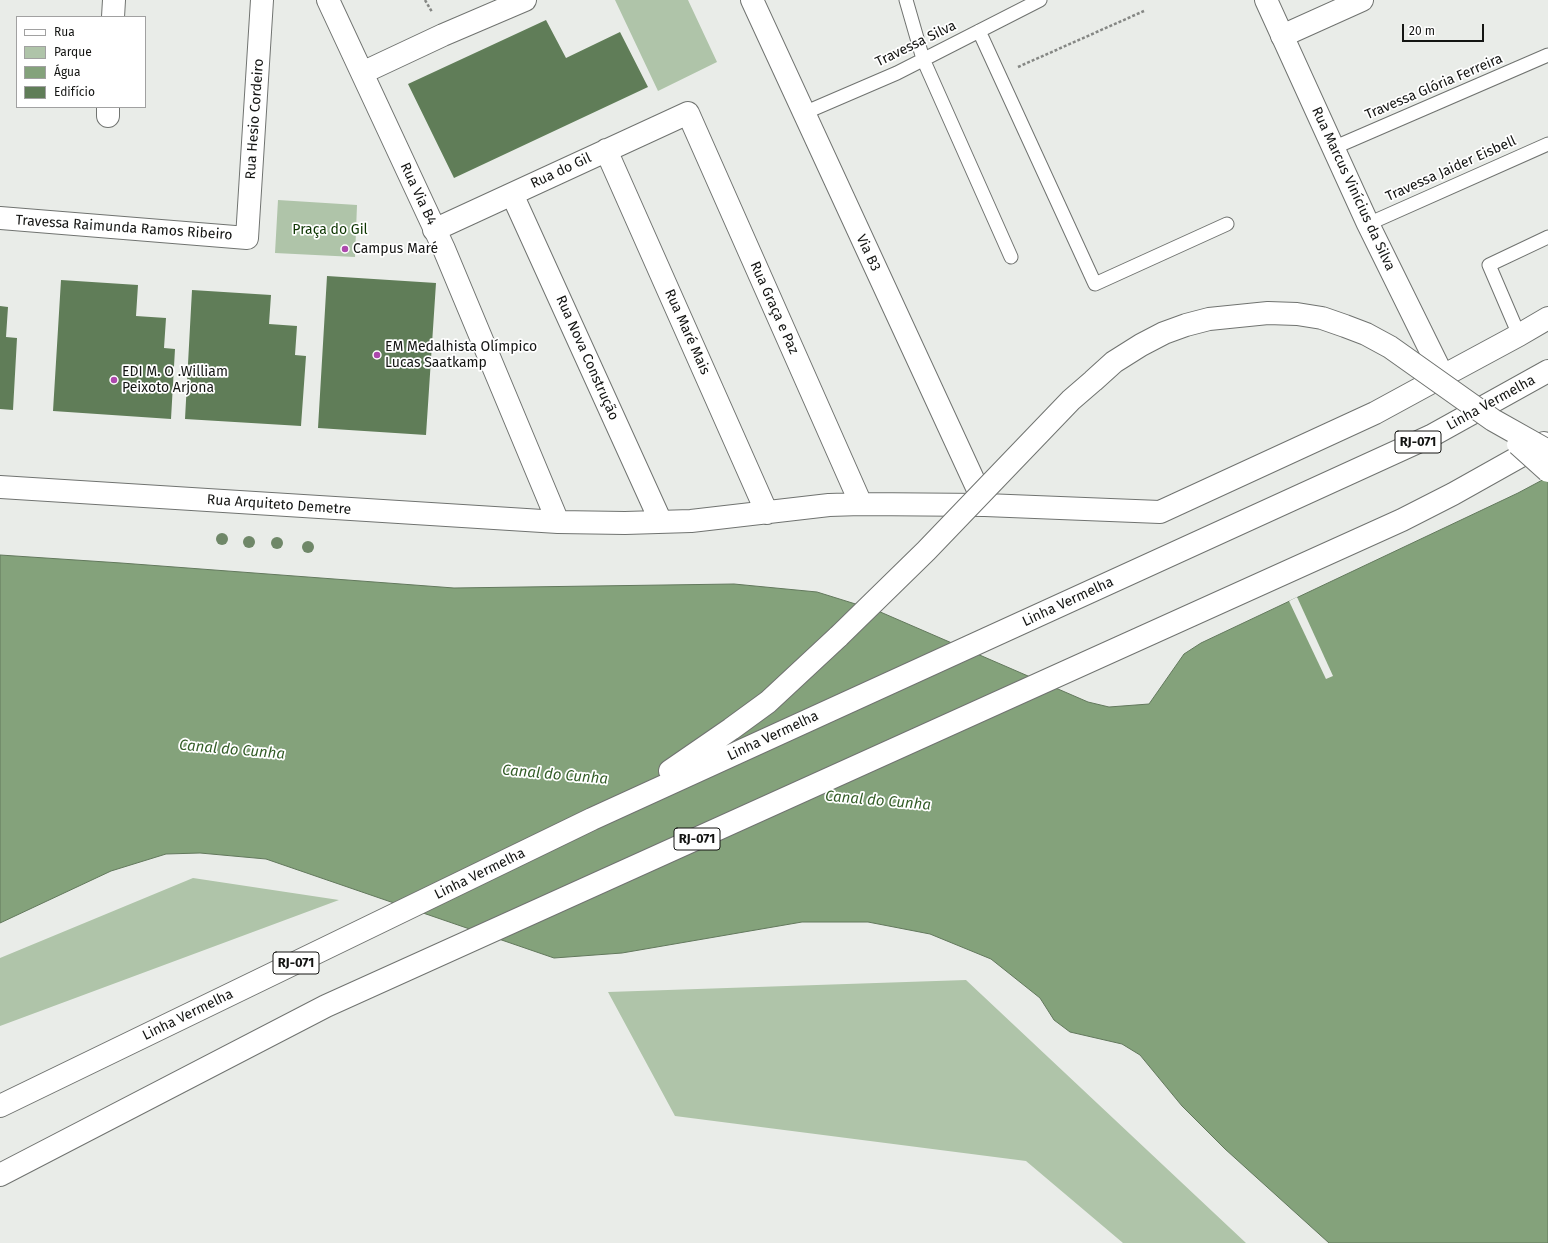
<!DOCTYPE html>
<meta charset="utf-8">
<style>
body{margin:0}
#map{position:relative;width:1548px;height:1243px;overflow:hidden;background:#e9ece8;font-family:"Fira Sans",sans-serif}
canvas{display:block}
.legend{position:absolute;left:16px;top:16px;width:130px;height:92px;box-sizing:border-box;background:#fff;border:1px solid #a1a1a1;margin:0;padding:5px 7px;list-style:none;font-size:12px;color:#141513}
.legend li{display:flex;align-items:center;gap:8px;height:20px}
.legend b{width:20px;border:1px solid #a1a1a1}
.scale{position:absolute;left:1402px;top:24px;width:82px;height:18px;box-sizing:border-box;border:2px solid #141513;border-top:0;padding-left:5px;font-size:12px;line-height:14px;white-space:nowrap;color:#141513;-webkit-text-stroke:3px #fff;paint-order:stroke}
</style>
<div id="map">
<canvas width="1548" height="1243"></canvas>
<ul class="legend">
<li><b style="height:5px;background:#fff"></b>Rua</li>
<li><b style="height:11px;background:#afc4a9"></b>Parque</li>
<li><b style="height:11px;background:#84a27b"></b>Água</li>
<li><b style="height:11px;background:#607d58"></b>Edifício</li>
</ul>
<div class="scale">20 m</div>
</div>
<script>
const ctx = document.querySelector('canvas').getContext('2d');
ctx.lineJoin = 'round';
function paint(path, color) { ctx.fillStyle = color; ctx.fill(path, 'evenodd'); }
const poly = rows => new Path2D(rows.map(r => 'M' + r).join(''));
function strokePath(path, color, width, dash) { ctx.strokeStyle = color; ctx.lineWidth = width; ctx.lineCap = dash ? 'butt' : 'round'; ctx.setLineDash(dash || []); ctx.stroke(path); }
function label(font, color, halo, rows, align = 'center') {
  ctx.font = font + ' "Fira Sans",sans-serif'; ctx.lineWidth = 3.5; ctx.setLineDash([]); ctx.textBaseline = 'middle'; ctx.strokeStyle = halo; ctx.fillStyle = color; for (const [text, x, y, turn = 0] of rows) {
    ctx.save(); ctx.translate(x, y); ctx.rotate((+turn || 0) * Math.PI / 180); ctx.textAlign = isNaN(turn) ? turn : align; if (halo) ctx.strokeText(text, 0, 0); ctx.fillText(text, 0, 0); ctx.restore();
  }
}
paint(poly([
 [615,0,688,0,717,62,658,91],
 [278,200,357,205,355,257,275,253],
 [193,878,339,900,0,1026,0,958],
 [966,980,1246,1243,1123,1243,1026,1161,675,1116,608,992]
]), '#afc4a9');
const water = poly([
 [1548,477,1548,1243,1329,1243,1225,1149,1182,1106,1140,1055,1122,1044,1070,1032,1054,1020,1040,998,991,959,930,934,868,922,802,922,622,953,554,958,266,859,200,853,166,854,111,871,0,923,0,555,121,563,454,588,734,584,817,592,878,611,1088,702,1109,707,1149,704,1184,654,1201,643,1518,493,1548,477]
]);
paint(water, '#84a27b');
strokePath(water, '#62785c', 1);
paint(poly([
 [1297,597,1333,676,1326,679,1289,601]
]), '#e9ece8');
paint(poly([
 [546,20,566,58,620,32,648,87,454,178,408,84],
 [327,276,436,283,426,435,318,428],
 [61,280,138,285,136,316,166,318,164,348,175,349,171,419,53,411],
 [192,290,271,295,269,324,297,326,295,355,306,356,301,426,185,419],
 [0,306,8,307,6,337,17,338,13,410,0,409]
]), '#607d58');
const service = poly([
 [906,0,923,59,1011,257],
 [979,31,1095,284,1227,224],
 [804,113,897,73,1040,0],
 [1333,148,1548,55],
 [1368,224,1548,144],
 [1519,335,1489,265,1548,237]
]);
const minor = poly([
 [328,0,444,249,558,522],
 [752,0,985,505],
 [113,17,114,0],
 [1282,36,1362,0],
 [362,73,443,35,525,0],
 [108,116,108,107],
 [606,150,767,513],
 [512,194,661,522],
 [0,218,247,238,262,0],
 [434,230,688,113,861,504],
 [0,487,558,522,625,523,691,521,829,505,861,504,985,505,1160,512,1375,413,1443,376]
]);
const tertiary = poly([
 [1266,0,1368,224,1443,376,1519,335,1548,318]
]);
const motorway = poly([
 [670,771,731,729,768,702,839,636],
 [0,1106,592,819,1431,436,1548,371],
 [0,1175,326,1006,1402,520,1453,494,1544,443]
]);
strokePath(service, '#707370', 15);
strokePath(minor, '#707370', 24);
strokePath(tertiary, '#707370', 24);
strokePath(motorway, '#707370', 24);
strokePath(poly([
 [425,0,432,12],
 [1018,67,1144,11]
]), '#858784', 2.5, [3, 2]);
strokePath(service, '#fff', 13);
strokePath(minor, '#fff', 22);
strokePath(tertiary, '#fff', 22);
strokePath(motorway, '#fff', 22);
const motorwayBridge = poly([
 [1518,444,1548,471],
 [839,636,926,551,1071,400,1093,381,1114,362,1141,345,1164,333,1186,325,1209,319,1268,313,1297,314,1322,318,1345,326,1366,334,1390,347,1493,420,1548,451]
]);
strokePath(motorwayBridge, '#707370', 24, []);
strokePath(motorwayBridge, '#fff', 22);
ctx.fillStyle = '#6f8768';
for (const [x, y] of [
 [222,539],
 [249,542],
 [277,543],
 [308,547]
]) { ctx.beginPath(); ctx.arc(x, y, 6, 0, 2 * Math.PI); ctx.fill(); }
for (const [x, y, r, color] of [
 [345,249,4,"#ad48ad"],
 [377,355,4,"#ad48ad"],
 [114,380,4,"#ad48ad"]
]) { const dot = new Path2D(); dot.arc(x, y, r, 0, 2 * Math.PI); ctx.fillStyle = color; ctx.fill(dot); strokePath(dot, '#fff', 1.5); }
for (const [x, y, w] of [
 [1418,442,46],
 [697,839,46],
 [296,963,46]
]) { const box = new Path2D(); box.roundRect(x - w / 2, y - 11, w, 22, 3); ctx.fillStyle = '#fff'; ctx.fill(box); strokePath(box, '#141513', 1); }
label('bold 13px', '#141513', null, [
 ["RJ-071",1418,442],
 ["RJ-071",697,839],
 ["RJ-071",296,963]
]);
label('14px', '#141513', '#fff', [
 ["Travessa Silva",916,44,-26],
 ["Travessa Glória Ferreira",1434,87,-23],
 ["Rua Hesio Cordeiro",255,119,-86],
 ["Travessa Jaider Eisbell",1451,169,-24],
 ["Rua do Gil",561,171,-25],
 ["Rua Marcus Vinícius da Silva",1353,189,65],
 ["Rua Via B4",418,194,65],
 ["Travessa Raimunda Ramos Ribeiro",124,228,4],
 ["Via B3",868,253,65],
 ["Rua Graça e Paz",774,308,66],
 ["Rua Maré Mais",687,332,66],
 ["Rua Nova Construção",587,358,66],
 ["Linha Vermelha",1491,403,-29],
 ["Rua Arquiteto Demetre",279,505,4],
 ["Linha Vermelha",1068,602,-25],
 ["Linha Vermelha",773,736,-25],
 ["Linha Vermelha",480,874,-26],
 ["Linha Vermelha",188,1015,-26]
]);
label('14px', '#0c3500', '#fff', [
 ["Praça do Gil",330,230]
]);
label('14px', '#141513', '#fff', [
 ["Campus Maré",353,249],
 ["EM Medalhista Olímpico",385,347],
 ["Lucas Saatkamp",385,363],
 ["EDI M. O .William",122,372],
 ["Peixoto Arjona",122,388]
], 'left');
label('italic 15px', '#335d27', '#fff', [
 ["Canal do Cunha",232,750,5],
 ["Canal do Cunha",555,775,5],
 ["Canal do Cunha",878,801,5]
]);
</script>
